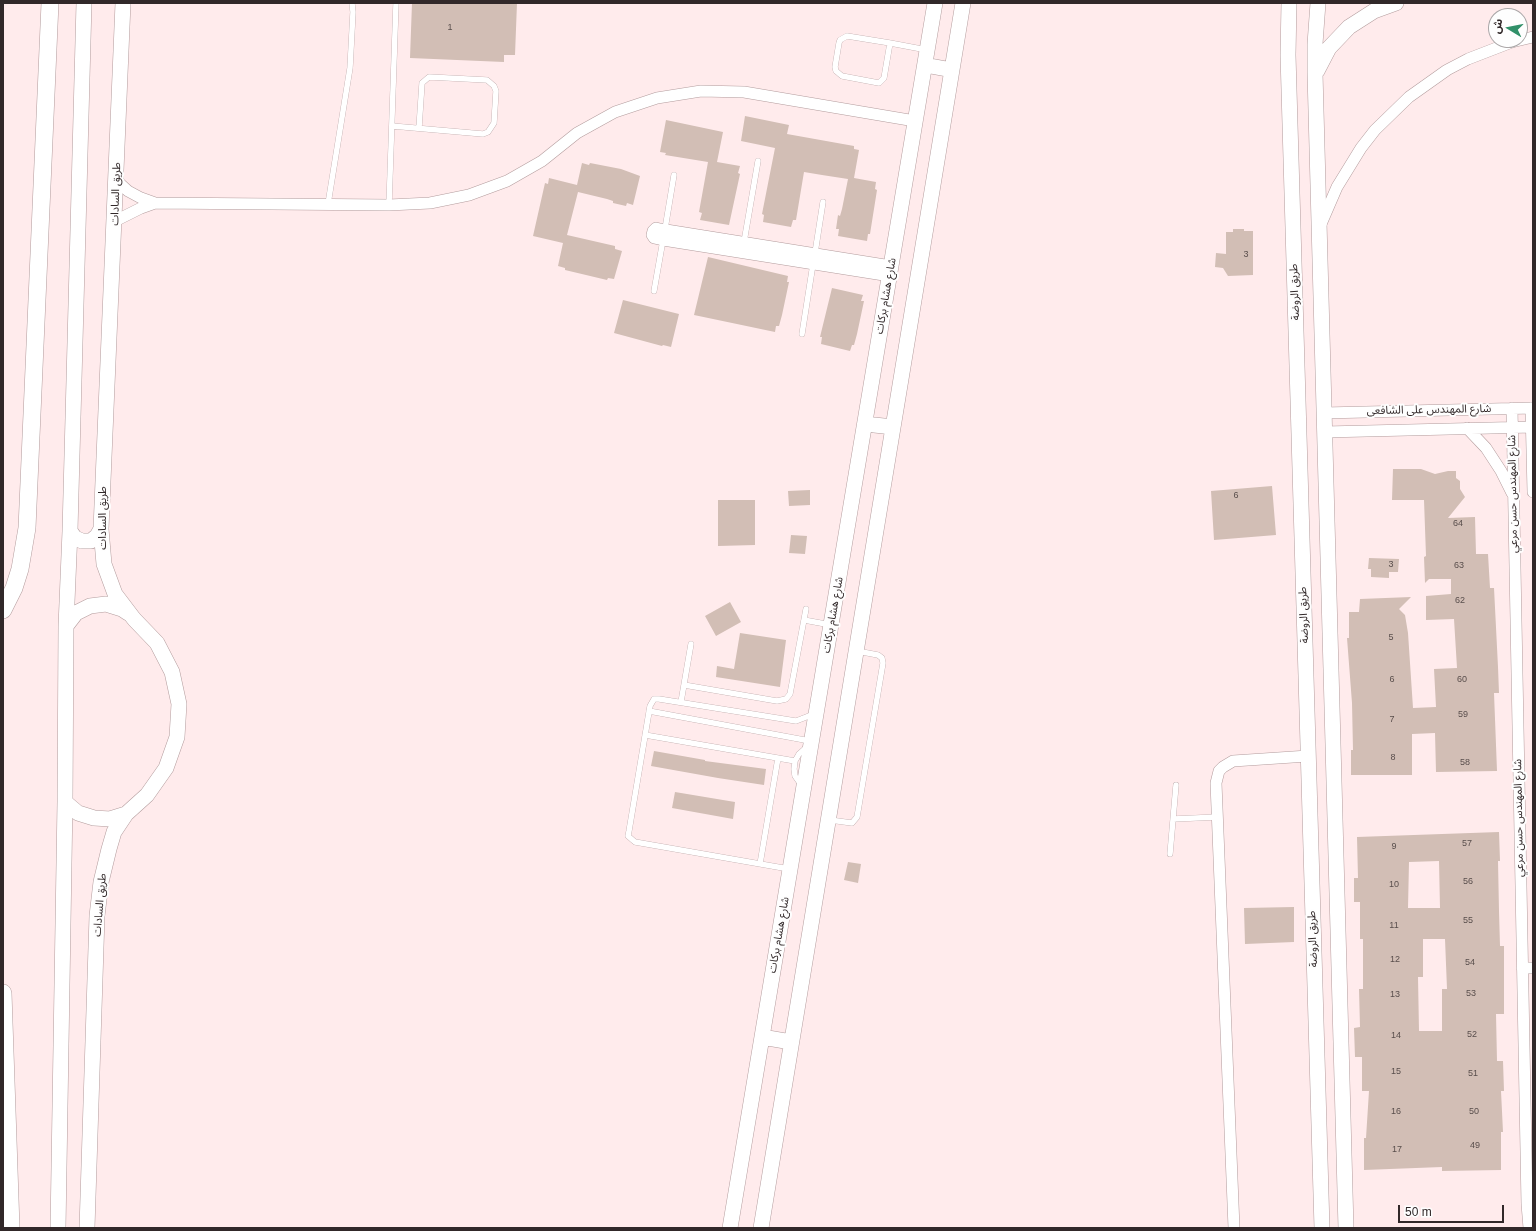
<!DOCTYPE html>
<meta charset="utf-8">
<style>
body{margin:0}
#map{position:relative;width:1536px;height:1231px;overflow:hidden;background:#ffebec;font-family:Arial,"Noto Sans Arabic",sans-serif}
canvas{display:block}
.frame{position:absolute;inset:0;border:4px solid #312829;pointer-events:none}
.north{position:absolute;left:1488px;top:8px;width:40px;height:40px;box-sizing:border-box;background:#fefefe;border:1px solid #aca8a9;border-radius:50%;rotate:280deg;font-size:11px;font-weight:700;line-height:16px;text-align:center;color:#312829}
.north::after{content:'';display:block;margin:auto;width:14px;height:18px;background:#319069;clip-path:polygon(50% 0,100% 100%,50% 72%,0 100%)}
.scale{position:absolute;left:1398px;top:1205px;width:106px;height:18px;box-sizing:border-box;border:2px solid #312829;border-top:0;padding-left:5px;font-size:12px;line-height:14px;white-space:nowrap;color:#312829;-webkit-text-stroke:3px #fefefe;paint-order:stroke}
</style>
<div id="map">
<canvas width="1536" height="1231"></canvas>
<div class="frame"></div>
<div class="north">ش</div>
<div class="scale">50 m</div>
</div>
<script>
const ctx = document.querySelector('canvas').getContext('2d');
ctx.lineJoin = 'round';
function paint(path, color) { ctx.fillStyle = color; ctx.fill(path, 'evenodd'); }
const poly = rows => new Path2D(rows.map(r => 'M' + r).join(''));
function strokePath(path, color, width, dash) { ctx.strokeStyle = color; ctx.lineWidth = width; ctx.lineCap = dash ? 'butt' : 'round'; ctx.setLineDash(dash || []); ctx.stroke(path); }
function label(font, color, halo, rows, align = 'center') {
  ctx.font = font + ' Arial,"Noto Sans Arabic",sans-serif'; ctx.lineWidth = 4; ctx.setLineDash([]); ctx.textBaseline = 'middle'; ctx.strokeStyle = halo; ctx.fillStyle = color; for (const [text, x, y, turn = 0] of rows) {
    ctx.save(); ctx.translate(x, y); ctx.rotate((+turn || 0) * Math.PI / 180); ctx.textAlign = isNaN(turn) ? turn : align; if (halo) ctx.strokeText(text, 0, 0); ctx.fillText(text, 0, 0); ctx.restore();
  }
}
paint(poly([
 [412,3,517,3,515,55,504,55,504,62,410,58],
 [745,116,789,125,787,134,854,146,854,149,859,150,854,178,876,182,875,189,877,190,870,234,868,234,867,241,838,236,839,229,836,229,838,215,840,216,842,209,848,179,822,175,804,172,796,220,793,220,791,227,763,222,764,215,762,214,775,148,741,141],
 [666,120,723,132,717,162,740,166,738,173,740,174,729,225,700,220,702,213,699,212,708,162,665,155,666,153,660,152],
 [582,163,589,165,590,163,621,169,640,176,633,205,627,203,626,206,613,203,613,201,607,199,578,192,567,235,615,246,615,249,622,251,614,279,608,278,607,280,565,270,565,268,558,266,563,243,533,236,545,183,548,184,549,178,577,185],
 [1233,229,1244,229,1244,231,1253,231,1253,275,1228,276,1223,268,1215,267,1216,253,1226,254,1226,232,1233,232],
 [708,257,788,276,787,282,789,282,782,315,779,326,776,326,775,332,694,315],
 [832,288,863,295,861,301,864,301,857,334,854,345,852,345,850,351,821,344,822,337,820,337],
 [623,300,679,314,671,347,663,345,662,346,614,333],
 [1393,469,1421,469,1435,474,1448,471,1456,471,1456,478,1460,481,1460,489,1465,497,1448,518,1475,517,1476,554,1488,554,1490,588,1494,588,1498,667,1499,693,1494,693,1497,771,1436,772,1435,733,1412,734,1412,775,1351,775,1351,750,1353,750,1352,703,1347,638,1349,638,1349,612,1359,612,1360,599,1411,597,1399,609,1405,615,1408,633,1413,708,1436,707,1434,669,1457,668,1454,619,1426,620,1426,596,1451,594,1451,579,1429,579,1425,583,1424,557,1426,556,1424,500,1392,500],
 [1272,486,1276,535,1214,540,1211,491],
 [810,490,810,505,789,506,788,491],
 [718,500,755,500,755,545,718,546],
 [791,535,807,536,805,554,789,553],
 [1369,558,1399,559,1398,572,1389,572,1389,578,1371,577,1371,569,1368,569],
 [730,602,741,622,716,636,705,616],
 [740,633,786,640,780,687,716,677,717,666,734,669],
 [654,751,705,760,705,761,766,769,764,785,718,778,651,766],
 [675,792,735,802,733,819,672,808],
 [1499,832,1500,861,1498,861,1499,911,1500,946,1504,946,1504,1014,1496,1014,1497,1061,1503,1061,1504,1091,1501,1091,1503,1132,1501,1132,1501,1170,1442,1171,1442,1167,1364,1170,1364,1138,1366,1138,1369,1091,1362,1091,1362,1057,1355,1057,1354,1028,1360,1027,1359,989,1363,989,1363,939,1360,939,1360,902,1354,902,1354,878,1358,878,1357,837],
 [1439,861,1440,908,1408,908,1409,862],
 [1423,939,1445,939,1447,989,1442,989,1442,1031,1419,1031,1418,977,1423,977],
 [848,862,861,864,858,883,844,880],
 [1294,907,1294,942,1245,944,1244,908]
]), '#d2beb5');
const lane = poly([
 [890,43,884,78,879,83,842,76,836,71,835,67,839,43,840,40,847,36,890,43,927,50],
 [392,126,483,134,488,132,494,123,496,91,494,86,487,80,429,77,422,83,419,128],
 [328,204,350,68,353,12,352,3],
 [389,205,396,3],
 [665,229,674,175],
 [744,242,758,161],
 [815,253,823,202],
 [654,291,663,240],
 [802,334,813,264],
 [804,620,831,625],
 [684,685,777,701,786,699,790,694,806,609],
 [681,702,691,644],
 [649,711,810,741],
 [645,735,795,761],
 [802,786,795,776,794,769,795,761,799,754,808,746],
 [1173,819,1218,817],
 [830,820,852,823,857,817,883,663,882,658,878,655,857,651],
 [1170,854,1176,785],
 [760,864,778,758],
 [789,869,635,842,628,836,629,831,650,706,654,699,659,699,796,721,814,714]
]);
const street = poly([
 [117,181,128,191,141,198,155,203],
 [115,221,141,208,155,203,389,205,430,203,469,195,507,181,542,161,577,133,615,112,657,98,701,91,744,92,915,121],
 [1321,224,1337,187,1361,148,1375,130,1409,97,1447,70,1468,59,1512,42,1533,37],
 [890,276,663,240,654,238,652,235,653,231,656,228,660,229,891,266],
 [1512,408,1527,1204,1529,1228],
 [1531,408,1533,492],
 [1324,413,1533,408],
 [1467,428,1486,448,1501,471,1512,493],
 [1325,432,1533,427],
 [1522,968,1533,968],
 [1234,1228,1216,783,1219,771,1223,767,1233,761,1308,756]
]);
const secondary = poly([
 [1289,3,1288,55,1322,1228],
 [1318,3,1315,44,1315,73,1346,1228],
 [925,65,952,70],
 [1317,71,1329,48,1349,27,1374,11,1396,3],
 [865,424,893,427],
 [70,531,75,538,82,541,91,541,97,536,101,529],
 [66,626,76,613,90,606,106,604,122,609,128,613],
 [65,802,78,813,94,818,110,819,126,814],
 [762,1037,791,1042],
 [58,1228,65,802,66,626,70,531,84,3],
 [87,1228,97,916,101,882,109,849,114,832,126,814,147,795,166,768,177,737,179,704,172,672,157,643,134,619,115,594,104,564,101,529,123,3],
 [730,1228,935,3],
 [761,1228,963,3]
]);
const primary = poly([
 [3,610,14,588,20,569,27,528,50,3],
 [3,993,11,1228]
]);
strokePath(lane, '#b39c9d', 6);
strokePath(street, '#b39c9d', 12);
strokePath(secondary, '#b39c9d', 16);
strokePath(primary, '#b39c9d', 18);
strokePath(lane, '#fff', 5.5);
strokePath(street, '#fff', 11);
strokePath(secondary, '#fff', 15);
strokePath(primary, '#fff', 17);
label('9px', '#594e4c', null, [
 ["1",450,28],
 ["3",1246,255],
 ["6",1236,496],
 ["64",1458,524],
 ["3",1391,565],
 ["63",1459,566],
 ["62",1460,601],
 ["5",1391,638],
 ["6",1392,680],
 ["60",1462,680],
 ["59",1463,715],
 ["7",1392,720],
 ["8",1393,758],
 ["58",1465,763],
 ["57",1467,844],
 ["9",1394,847],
 ["56",1468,882],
 ["10",1394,885],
 ["55",1468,921],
 ["11",1394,926],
 ["12",1395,960],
 ["54",1470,963],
 ["53",1471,994],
 ["13",1395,995],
 ["52",1472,1035],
 ["14",1396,1036],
 ["15",1396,1072],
 ["51",1473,1074],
 ["16",1396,1112],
 ["50",1474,1112],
 ["49",1475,1146],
 ["17",1397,1150]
]);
label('11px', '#312829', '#fefefe', [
 ["طريق السادات",116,194,-88],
 ["طريق الروضة",1295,292,-92],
 ["شارع هشام بركات",886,296,-80],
 ["شارع المهندس على الشافعى",1429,410,-1],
 ["شارع المهندس حسن مرعي",1513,494,-91],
 ["طريق السادات",103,518,-90],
 ["شارع هشام بركات",833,615,-80],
 ["طريق الروضة",1304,615,-92],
 ["شارع المهندس حسن مرعي",1519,818,-91],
 ["طريق السادات",100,905,-85],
 ["شارع هشام بركات",779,935,-80],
 ["طريق الروضة",1313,939,-92]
]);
</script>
